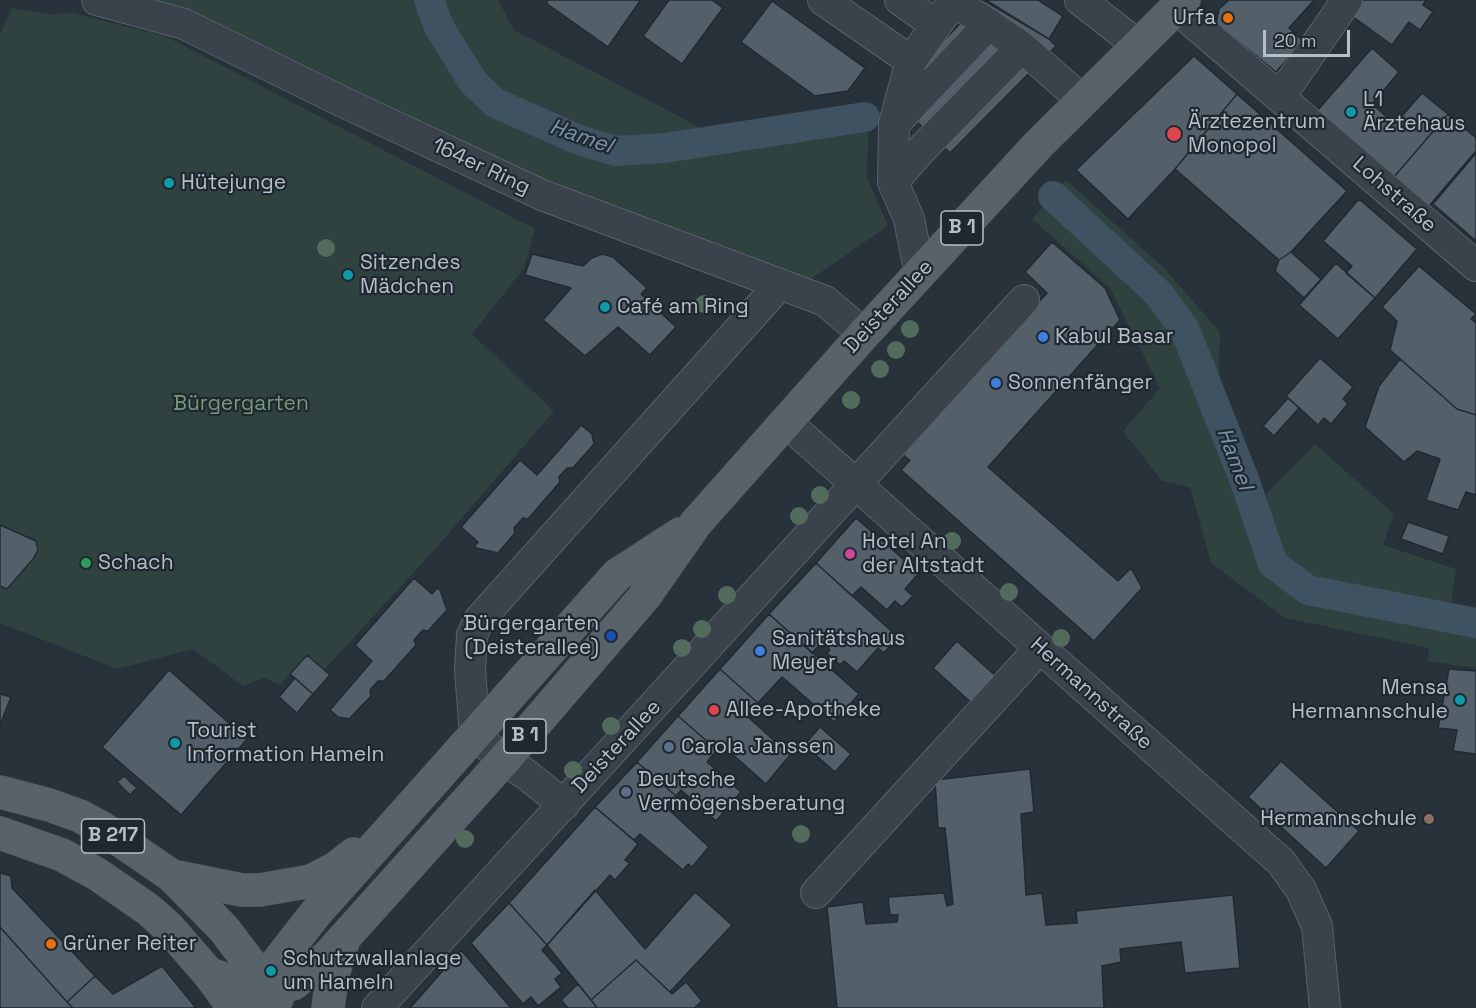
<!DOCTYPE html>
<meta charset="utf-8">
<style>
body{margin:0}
#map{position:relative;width:1476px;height:1008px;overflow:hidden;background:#27323a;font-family:"Space Grotesk",sans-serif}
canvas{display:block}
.scale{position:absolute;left:1263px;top:30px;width:87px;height:27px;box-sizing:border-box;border:3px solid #b6bec6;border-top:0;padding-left:8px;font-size:18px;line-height:21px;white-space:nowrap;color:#b6bec6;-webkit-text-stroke:4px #1f2830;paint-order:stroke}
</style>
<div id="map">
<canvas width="1476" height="1008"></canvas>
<div class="scale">20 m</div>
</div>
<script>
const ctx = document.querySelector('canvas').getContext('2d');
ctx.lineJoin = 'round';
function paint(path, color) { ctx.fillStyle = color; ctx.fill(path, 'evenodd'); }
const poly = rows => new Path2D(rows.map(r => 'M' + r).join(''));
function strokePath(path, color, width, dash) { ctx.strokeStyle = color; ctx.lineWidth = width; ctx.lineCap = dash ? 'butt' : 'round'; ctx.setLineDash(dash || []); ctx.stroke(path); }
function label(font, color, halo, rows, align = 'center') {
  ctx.font = font + ' "Space Grotesk",sans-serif'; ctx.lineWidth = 4.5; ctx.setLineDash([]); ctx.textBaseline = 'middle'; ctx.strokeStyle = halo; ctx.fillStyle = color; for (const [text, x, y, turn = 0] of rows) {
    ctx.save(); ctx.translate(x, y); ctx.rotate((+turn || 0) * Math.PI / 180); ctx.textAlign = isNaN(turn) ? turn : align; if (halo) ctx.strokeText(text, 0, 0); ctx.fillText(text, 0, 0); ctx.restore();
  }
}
paint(poly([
 [135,0,498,0,514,30,707,131,869,110,867,177,888,226,802,285,525,172],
 [12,8,47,14,73,13,167,37,535,229,524,268,472,334,554,411,437,547,324,670,307,655,280,685,264,678,243,686,193,649,117,669,0,623,0,34],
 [1066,180,1163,267,1220,332,1218,397,1250,511,1315,444,1394,514,1383,545,1456,569,1450,610,1476,618,1476,668,1427,661,1429,648,1285,618,1211,563,1190,487,1162,481,1123,431,1160,388,1110,288,1032,219]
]), '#2f423f');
strokePath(poly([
 [429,0,439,27,473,82,495,103,579,140,616,151,665,148,865,117],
 [1053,196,1159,294,1185,330,1244,479,1273,564,1308,590,1476,623]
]), '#3f5261', 30);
const building = poly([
 [548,0,638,0,640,1,608,47,546,3,548,0],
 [669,0,712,0,723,8,682,64,643,36,669,0],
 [983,0,1049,39,1056,46,950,153,890,96,983,0],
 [986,0,1038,0,1063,16,1049,39,986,0],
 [1229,0,1314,0,1289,28,1303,41,1276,72,1216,23,1219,9,1229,0],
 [1353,0,1426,0,1423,5,1433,12,1420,30,1409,22,1392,45,1345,11,1353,0],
 [772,1,865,68,848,91,815,96,741,42,772,1],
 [1372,48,1399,72,1372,104,1395,124,1422,93,1448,114,1394,177,1317,111,1372,48],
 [1194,56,1237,94,1175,169,1128,219,1076,170,1194,56],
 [1237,94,1347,191,1291,252,1279,260,1175,169,1237,94],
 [1448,114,1476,138,1476,151,1429,206,1394,177,1448,114],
 [1476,153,1476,241,1433,204,1476,153],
 [1359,199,1417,249,1375,298,1346,273,1352,266,1323,241,1359,199],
 [1052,242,1105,288,1120,320,988,467,1118,581,1131,568,1142,588,1094,641,901,470,910,460,903,455,1047,293,1025,272,1052,242],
 [1291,252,1321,279,1304,298,1275,271,1279,260,1291,252],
 [532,254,583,266,592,258,602,254,613,257,647,288,641,294,676,327,650,355,618,327,585,356,543,320,571,288,525,275,532,254],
 [1336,263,1375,298,1338,339,1299,305,1336,263],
 [1419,266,1476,314,1471,319,1476,323,1476,415,1457,409,1390,350,1397,321,1382,307,1419,266],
 [1320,358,1353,387,1343,399,1348,404,1331,424,1324,418,1318,425,1286,396,1320,358],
 [1400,359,1457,409,1476,415,1476,495,1466,492,1458,510,1426,500,1440,459,1417,451,1404,462,1365,427,1379,386,1400,359],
 [1288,398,1299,408,1274,436,1263,426,1288,398],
 [581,425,592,434,594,444,573,468,567,468,559,477,560,482,528,519,523,518,514,528,515,533,498,553,476,548,474,547,478,542,461,527,520,460,537,475,581,425],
 [856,518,919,573,905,589,913,596,902,607,895,601,887,610,861,587,852,596,816,563,856,518],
 [1408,522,1449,536,1443,554,1401,539,1408,522],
 [0,525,36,541,38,550,33,559,7,589,0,586,0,525],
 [816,563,898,637,884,653,878,648,857,672,844,661,840,665,827,653,830,650,822,642,812,653,769,614,816,563],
 [414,578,432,594,437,588,440,590,447,610,428,631,423,630,414,640,416,645,384,681,378,681,370,690,371,696,349,719,338,717,330,710,372,661,355,645,414,578],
 [769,614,859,694,834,722,782,677,758,703,720,669,769,614],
 [957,641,1000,680,976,707,933,668,957,641],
 [307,655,330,675,313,694,290,674,307,655],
 [720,669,758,703,746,715,790,755,766,784,722,745,717,750,678,716,720,669],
 [1449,669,1476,671,1476,754,1453,751,1457,730,1438,728,1449,669],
 [169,670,247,739,181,815,102,747,169,670],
 [295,678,313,694,297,713,279,697,295,678],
 [0,694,11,697,0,725,0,694],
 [678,716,717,750,707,762,741,792,716,821,681,790,676,796,637,762,678,716],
 [820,727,851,754,835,772,804,745,820,727],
 [1281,761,1359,831,1326,868,1248,797,1281,761],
 [637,762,676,796,666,807,709,847,692,867,688,864,683,870,640,834,634,840,595,807,637,762],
 [1030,769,1034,812,1021,814,1026,895,1042,893,1046,925,1077,923,1076,911,1233,895,1240,968,1185,973,1181,942,1120,949,1121,962,1102,966,1104,1008,837,1008,827,907,863,902,866,924,897,922,898,915,890,915,888,897,944,893,947,906,953,904,945,828,938,828,935,780,1030,769],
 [124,776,137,788,130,795,117,782,124,776],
 [595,807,638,844,625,860,630,863,615,880,610,875,547,945,509,903,595,807],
 [0,873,11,876,12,888,95,976,67,1002,0,927,0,873],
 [595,890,645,949,695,892,732,925,670,992,636,960,591,1000,547,945,595,890],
 [509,903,547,945,542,950,562,973,555,979,561,987,538,1006,531,997,523,1004,471,943,509,903],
 [0,927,67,1002,73,1008,0,1008,0,927],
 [461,950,511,1008,410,1008,461,950],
 [636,960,672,994,686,982,702,1001,694,1008,597,1008,591,1000,636,960],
 [162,966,196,1008,73,1008,67,1002,95,976,113,994,162,966],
 [578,984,591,1000,597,1008,568,1008,561,1000,578,984]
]);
paint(building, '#546069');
strokePath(building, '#212a32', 1.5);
const minor = poly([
 [97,0,184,24,343,102,542,195,825,301,864,334],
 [823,0,911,61],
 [900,0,936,25],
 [1080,0,1138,45],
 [954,1,1022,47,1082,100],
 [1176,8,1476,266],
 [1280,97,1347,0],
 [898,120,989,24],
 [893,182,920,151,1022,47],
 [920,274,909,219,893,182,894,124,911,61,954,0],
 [786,422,1281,862,1301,890,1317,926,1325,1008],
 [564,805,527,775,504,760,475,735,470,670,472,635,479,620,780,284],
 [816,893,1040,648],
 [377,1008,1024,300]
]);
const major = poly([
 [0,792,49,805,80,816,102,828,172,876,224,929,277,999],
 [0,833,62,855,97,874,149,910,169,928,209,974,234,1008],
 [172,876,242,890,260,890,311,881,336,868,354,854],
 [209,974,251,988,293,984,327,957,504,760,645,596,696,523,864,334,1038,145,1184,0],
 [265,1005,267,987,276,964,315,914,617,575,680,534],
 [328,1008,332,978,343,942]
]);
strokePath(minor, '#586169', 32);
strokePath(major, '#464f57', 34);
strokePath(minor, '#3a434b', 30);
strokePath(major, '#58626a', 33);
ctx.fillStyle = '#536b5d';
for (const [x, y] of [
 [326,248],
 [704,304],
 [910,329],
 [896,350],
 [880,369],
 [851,400],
 [820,495],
 [799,516],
 [952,541],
 [1009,592],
 [727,595],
 [702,629],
 [1061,638],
 [682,648],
 [611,726],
 [573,770],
 [801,834],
 [465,839]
]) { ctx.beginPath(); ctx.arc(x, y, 9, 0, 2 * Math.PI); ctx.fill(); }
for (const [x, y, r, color] of [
 [1228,18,6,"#e8710a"],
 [1351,112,6,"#0f9aa8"],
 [1174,134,8,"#e0444e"],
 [169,183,6,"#0f9aa8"],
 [348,275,6,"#0f9aa8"],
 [605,307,6,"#0f9aa8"],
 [1043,337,6,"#3f7fe0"],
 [996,383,6,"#3f7fe0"],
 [850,554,6,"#d1479c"],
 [86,563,6,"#2e9e5b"],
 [611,636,6,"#1a4fb4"],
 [760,651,6,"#3f7fe0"],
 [1460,700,6,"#0f9aa8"],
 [714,710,6,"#e0444e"],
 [175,743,6,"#0f9aa8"],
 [669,747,6,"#5c6f8a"],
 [626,792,6,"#5c6f8a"],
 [1429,819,6,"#8d6e63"],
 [51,944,6,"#e8710a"],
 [271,971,6,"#0f9aa8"]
]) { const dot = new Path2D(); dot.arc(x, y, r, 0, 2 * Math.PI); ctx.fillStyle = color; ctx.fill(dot); strokePath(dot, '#1f2830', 2); }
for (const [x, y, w] of [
 [962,228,42],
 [525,736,42],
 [113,836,63]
]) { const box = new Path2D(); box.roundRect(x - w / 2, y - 17, w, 34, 4.5); ctx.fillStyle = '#1f2830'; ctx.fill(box); strokePath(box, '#b6bec6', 1.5); }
label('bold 20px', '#b6bec6', null, [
 ["B 1",962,228],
 ["B 1",525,736],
 ["B 217",113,836]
]);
label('21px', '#b6bec6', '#1f2830', [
 ["Urfa",1216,18,"right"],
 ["L1",1363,100],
 ["Ärztehaus",1363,124],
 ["Ärztezentrum",1188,122],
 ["Monopol",1188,146],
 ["Hütejunge",181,183],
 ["Sitzendes",360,263],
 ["Mädchen",360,287],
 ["Café am Ring",617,307],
 ["Kabul Basar",1055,337],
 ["Sonnenfänger",1008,383],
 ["Hotel An",862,542],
 ["der Altstadt",862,566],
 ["Schach",98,563],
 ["Bürgergarten",599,624,"right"],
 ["(Deisterallee)",599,648,"right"],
 ["Sanitätshaus",772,639],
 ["Meyer",772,663],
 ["Mensa",1448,688,"right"],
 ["Hermannschule",1448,712,"right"],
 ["Allee-Apotheke",726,710],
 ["Tourist",187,731],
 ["Information Hameln",187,755],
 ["Carola Janssen",681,747],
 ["Deutsche",638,780],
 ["Vermögensberatung",638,804],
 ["Hermannschule",1417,819,"right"],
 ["Grüner Reiter",63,944],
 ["Schutzwallanlage",283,959],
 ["um Hameln",283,983]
], 'left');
label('21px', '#b6bec6', '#1f2830', [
 ["164er Ring",481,167,25],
 ["Lohstraße",1394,195,41],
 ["Deisterallee",889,307,-47],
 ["Hermannstraße",1091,694,42],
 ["Deisterallee",617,747,-47]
]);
label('21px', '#77997a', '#1f2830', [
 ["Bürgergarten",241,404]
]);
label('italic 22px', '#7b93a5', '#1f2830', [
 ["Hamel",581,137,19],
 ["Hamel",1234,459,69]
]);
</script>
